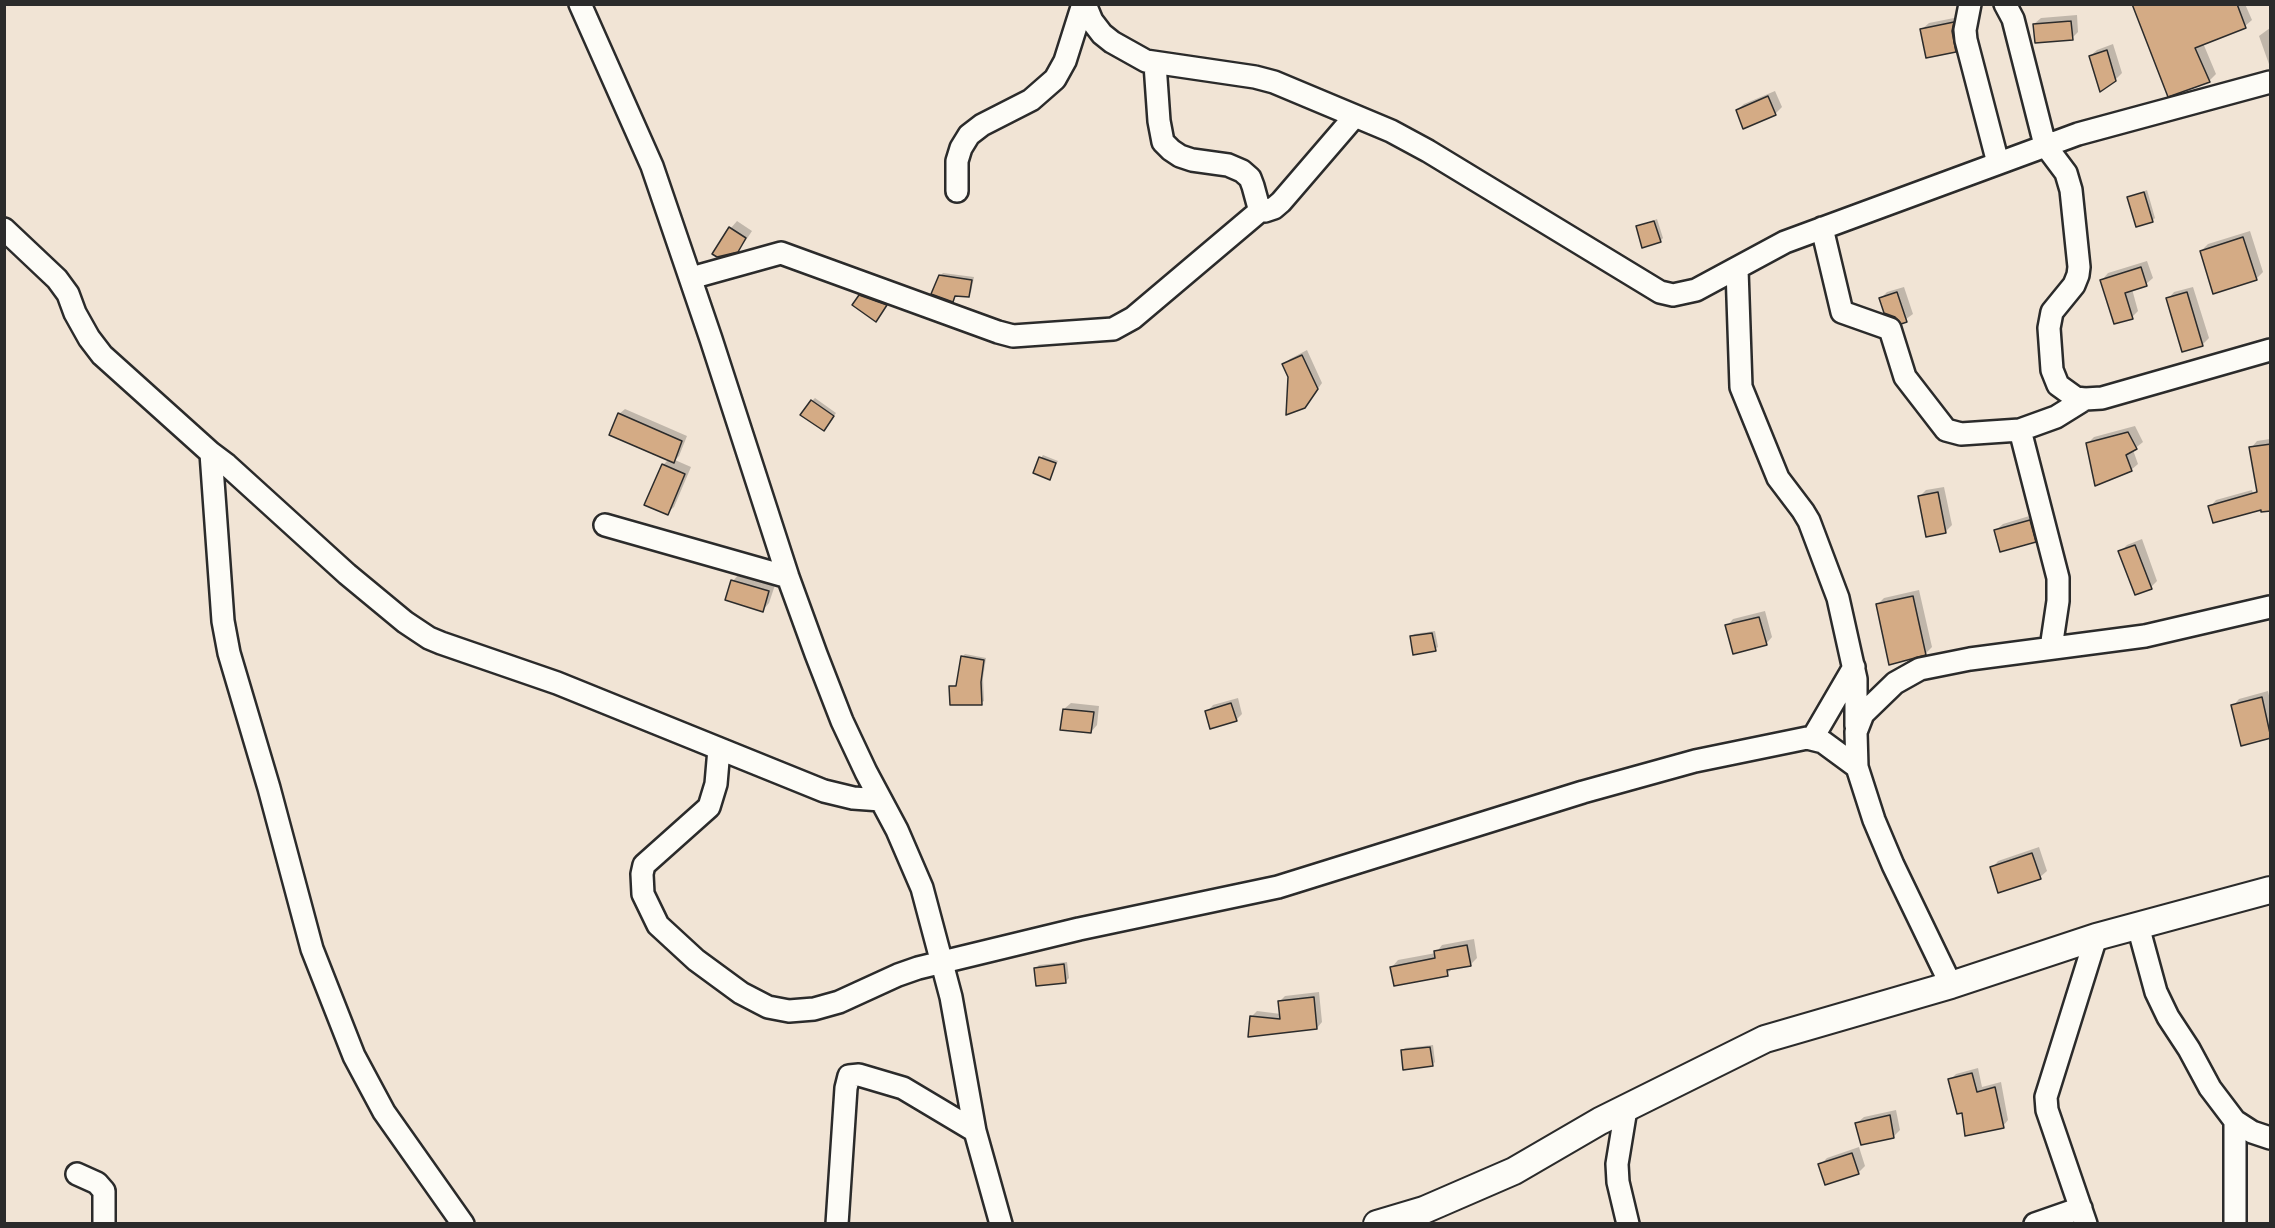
<!DOCTYPE html>
<style>
body{margin:0}
#map{position:relative;width:2275px;height:1228px;overflow:hidden;background:#f1e4d5;font-family:Sriracha,sans-serif}
canvas{display:block}
.frame{position:absolute;inset:0;border:6px solid #2b2b2b;pointer-events:none}
</style>
<div id="map">
<canvas width="2275" height="1228"></canvas>
<div class="frame"></div>
</div>
<script>
const ctx = document.querySelector('canvas').getContext('2d');
ctx.lineJoin = 'round';
function paint(path, color) { ctx.fillStyle = color; ctx.fill(path, 'evenodd'); }
const poly = rows => new Path2D(rows.map(r => 'M' + r).join(''));
function strokePath(path, color, width, dash) { ctx.strokeStyle = color; ctx.lineWidth = width; ctx.lineCap = dash ? 'butt' : 'round'; ctx.setLineDash(dash || []); ctx.stroke(path); }
paint(poly([
 [2133,4,2245,4,2252,20,2245,26,2203,43,2216,74,2209,81],
 [2077,15,2078,32,2072,38,2034,24,2041,18],
 [1959,17,1962,44,1955,50,1922,29,1929,23],
 [2270,28,2270,67,2259,36],
 [2113,44,2122,73,2115,80,2090,56,2097,50],
 [1775,91,1782,107,1775,114,1737,110,1744,104],
 [2147,190,2155,218,2152,221,2129,198],
 [1657,219,1663,238,1660,241,1637,227],
 [737,221,752,231,744,243,737,250,715,254,731,228],
 [2250,231,2263,272,2256,279,2201,251,2208,244],
 [2147,261,2153,278,2146,284,2132,289,2138,311,2132,317,2102,280,2108,273],
 [943,273,974,277,971,292,968,295,957,294,953,300,940,276],
 [1904,287,1913,314,1902,322,1880,299,1887,292],
 [2193,287,2209,338,2202,345,2168,299,2174,292],
 [867,289,892,298,876,320,860,296],
 [1307,350,1322,383,1310,400,1290,376,1284,364,1290,359],
 [815,398,836,413,824,429,812,401],
 [625,409,687,436,679,456,675,460,691,467,674,507,667,513,663,465,669,459,619,414],
 [2135,426,2143,442,2133,450,2138,464,2131,470,2087,444,2094,437],
 [2270,439,2270,470,2251,448,2257,441],
 [1043,455,1058,461,1049,478,1041,458],
 [1944,487,1952,525,1946,531,1919,497,1926,490],
 [2252,490,2256,505,2210,507,2216,500],
 [2036,514,2041,534,2035,541,1996,530,2003,524],
 [2142,539,2157,581,2151,587,2120,552,2127,545],
 [739,574,775,585,769,603,763,610,733,581],
 [1919,590,1932,647,1925,654,1878,604,1884,598],
 [1765,611,1772,637,1766,644,1727,626,1733,619],
 [1435,631,1438,647,1435,649,1412,637,1414,634],
 [965,654,986,658,983,678,984,701,981,703,951,687,958,684,962,657],
 [2268,691,2270,700,2270,737,2233,706,2239,699],
 [1238,698,1242,714,1236,720,1207,712,1213,705],
 [1071,703,1099,706,1097,725,1091,732,1064,709],
 [2039,847,2047,871,2040,877,1992,868,1998,861],
 [1474,939,1477,958,1470,965,1454,967,1447,974,1392,967,1398,960,1436,953,1442,945],
 [1067,962,1069,978,1066,981,1036,968,1039,965],
 [1319,992,1322,1022,1317,1028,1252,1016,1257,1011,1281,1014,1279,1002,1285,996],
 [1433,1045,1435,1062,1432,1065,1402,1051,1405,1048],
 [1978,1068,1982,1087,2001,1082,2008,1120,2003,1126,1950,1080,1956,1074],
 [1896,1110,1900,1130,1894,1136,1862,1144,1857,1123,1864,1117],
 [1859,1147,1865,1166,1858,1173,1820,1165,1827,1158]
]), '#0003');
const building = poly([
 [2132,4,2237,4,2246,28,2195,48,2210,82,2168,97,2132,4],
 [2071,21,2073,40,2035,43,2033,24,2071,21],
 [1954,22,1952,31,1956,52,1926,58,1920,29,1954,22],
 [2107,50,2116,81,2100,92,2089,56,2107,50],
 [1768,96,1776,115,1743,129,1736,110,1768,96],
 [2144,192,2153,222,2136,227,2127,197,2144,192],
 [1654,221,1661,242,1642,248,1636,226,1654,221],
 [729,227,746,238,738,252,717,257,712,254,729,227],
 [2243,237,2257,280,2213,294,2200,251,2243,237],
 [2141,267,2147,286,2125,293,2133,319,2114,324,2100,280,2141,267],
 [939,275,972,280,969,297,955,296,953,302,931,294,939,275],
 [1897,292,1907,322,1901,324,1895,317,1884,313,1879,298,1897,292],
 [2187,292,2203,346,2182,352,2166,298,2187,292],
 [859,295,887,305,876,322,852,305,859,295],
 [1302,355,1318,389,1305,408,1286,415,1288,377,1282,364,1302,355],
 [811,400,834,416,824,431,800,415,811,400],
 [618,413,682,441,674,463,609,435,618,413],
 [2128,432,2137,449,2126,455,2132,471,2095,486,2086,443,2128,432],
 [2271,444,2271,511,2261,512,2261,510,2213,523,2208,506,2257,492,2249,447,2271,444],
 [1039,457,1056,463,1050,480,1033,473,1039,457],
 [662,464,685,474,668,515,644,505,662,464],
 [1938,492,1946,533,1926,537,1918,496,1938,492],
 [2030,520,2036,542,2000,552,1994,530,2030,520],
 [2135,545,2152,589,2135,595,2118,551,2135,545],
 [731,580,769,591,763,612,725,600,731,580],
 [1913,596,1926,655,1889,665,1876,604,1913,596],
 [1759,617,1767,645,1733,654,1725,625,1759,617],
 [1432,633,1436,651,1413,655,1410,636,1432,633],
 [961,656,984,660,981,682,982,705,950,705,949,686,956,686,961,656],
 [2262,697,2271,738,2241,746,2231,705,2262,697],
 [1231,703,1237,721,1210,729,1205,711,1231,703],
 [1063,709,1094,712,1091,733,1060,730,1063,709],
 [2032,853,2041,879,1998,893,1990,867,2032,853],
 [1467,945,1471,966,1447,970,1448,976,1394,986,1390,967,1435,958,1434,951,1467,945],
 [1064,964,1066,983,1036,986,1034,968,1064,964],
 [1314,997,1317,1029,1248,1037,1250,1016,1280,1019,1278,1001,1314,997],
 [1430,1047,1433,1066,1403,1070,1401,1050,1430,1047],
 [1972,1073,1977,1092,1995,1087,2004,1128,1965,1136,1962,1113,1957,1114,1948,1079,1972,1073],
 [1890,1115,1894,1138,1861,1145,1855,1123,1890,1115],
 [1852,1153,1859,1174,1825,1185,1818,1164,1852,1153]
]);
paint(building, '#d4ab85');
strokePath(building, '#2b2b2b', 1.5);
const minor = poly([
 [580,4,652,166,711,339,788,577,816,654,842,721,866,772,897,830,922,888,951,997,975,1131,1001,1224],
 [1085,4,1092,21,1102,34,1112,42,1146,61,1255,77,1274,82,1391,131,1428,151,1660,292,1673,295,1696,290,1785,242,2078,134,2270,82],
 [1970,4,1965,30,1966,40,1998,163],
 [2005,4,2013,19,2045,145,2066,173,2071,190,2079,267,2078,275,2074,285,2052,312,2049,328,2052,370,2058,385,2076,398,2085,399,2102,398,2270,350],
 [1155,64,1159,121,1163,142,1171,150,1180,156,1192,160,1228,165,1242,171,1250,178,1253,186,1259,208,1265,211,1274,208,1281,202,1355,116],
 [957,191,957,161,961,148,969,135,982,125,1031,100,1055,79,1065,61,1083,4],
 [1822,228,1842,312,1890,329,1905,377,1946,430,1961,434,2020,430,2056,417,2085,399],
 [4,229,57,279,68,294,75,313,89,338,102,355,211,453,227,465,347,574,405,622,429,638,441,643,557,683,824,791,853,798,881,800],
 [1737,269,1741,387,1778,478,1803,511,1809,521,1838,598,1856,679,1856,726],
 [691,278,781,253,998,332,1013,336,1027,335,1113,329,1133,318,1262,209],
 [2020,430,2058,578,2058,601,2051,648],
 [211,453,223,621,229,653,269,788,312,949,354,1056,384,1112,463,1224],
 [605,525,788,577],
 [1812,739,1854,667],
 [719,749,716,784,709,807,644,865,642,874,643,894,658,925,696,960,741,993,768,1007,789,1011,814,1009,839,1002,898,975,918,968,1079,929,1278,887,1583,792,1695,761,1807,738,1823,742,1857,767],
 [2138,926,2156,992,2168,1017,2189,1049,2210,1088,2235,1121,2252,1132,2270,1138],
 [1951,985,1893,865,1874,820,1857,767,1856,732,1863,714,1895,683,1920,669,1970,659,2145,636,2270,607],
 [1626,1109,1617,1164,1618,1182,1628,1224],
 [77,1174,97,1183,104,1191,104,1224],
 [837,1224,846,1088,849,1076,859,1075,903,1088,975,1131],
 [2035,1224,2081,1208],
 [2086,1224,2047,1110,2046,1097,2096,937],
 [2235,1224,2235,1121]
]);
const tertiary = poly([
 [1377,1224,1424,1210,1514,1171,1600,1121,1765,1039,1951,985,2096,937,2270,890]
]);
strokePath(minor, '#2b2b2b', 26);
strokePath(tertiary, '#2b2b2b', 30);
strokePath(minor, '#fdfcf7', 21);
strokePath(tertiary, '#fdfcf7', 26);
</script>
